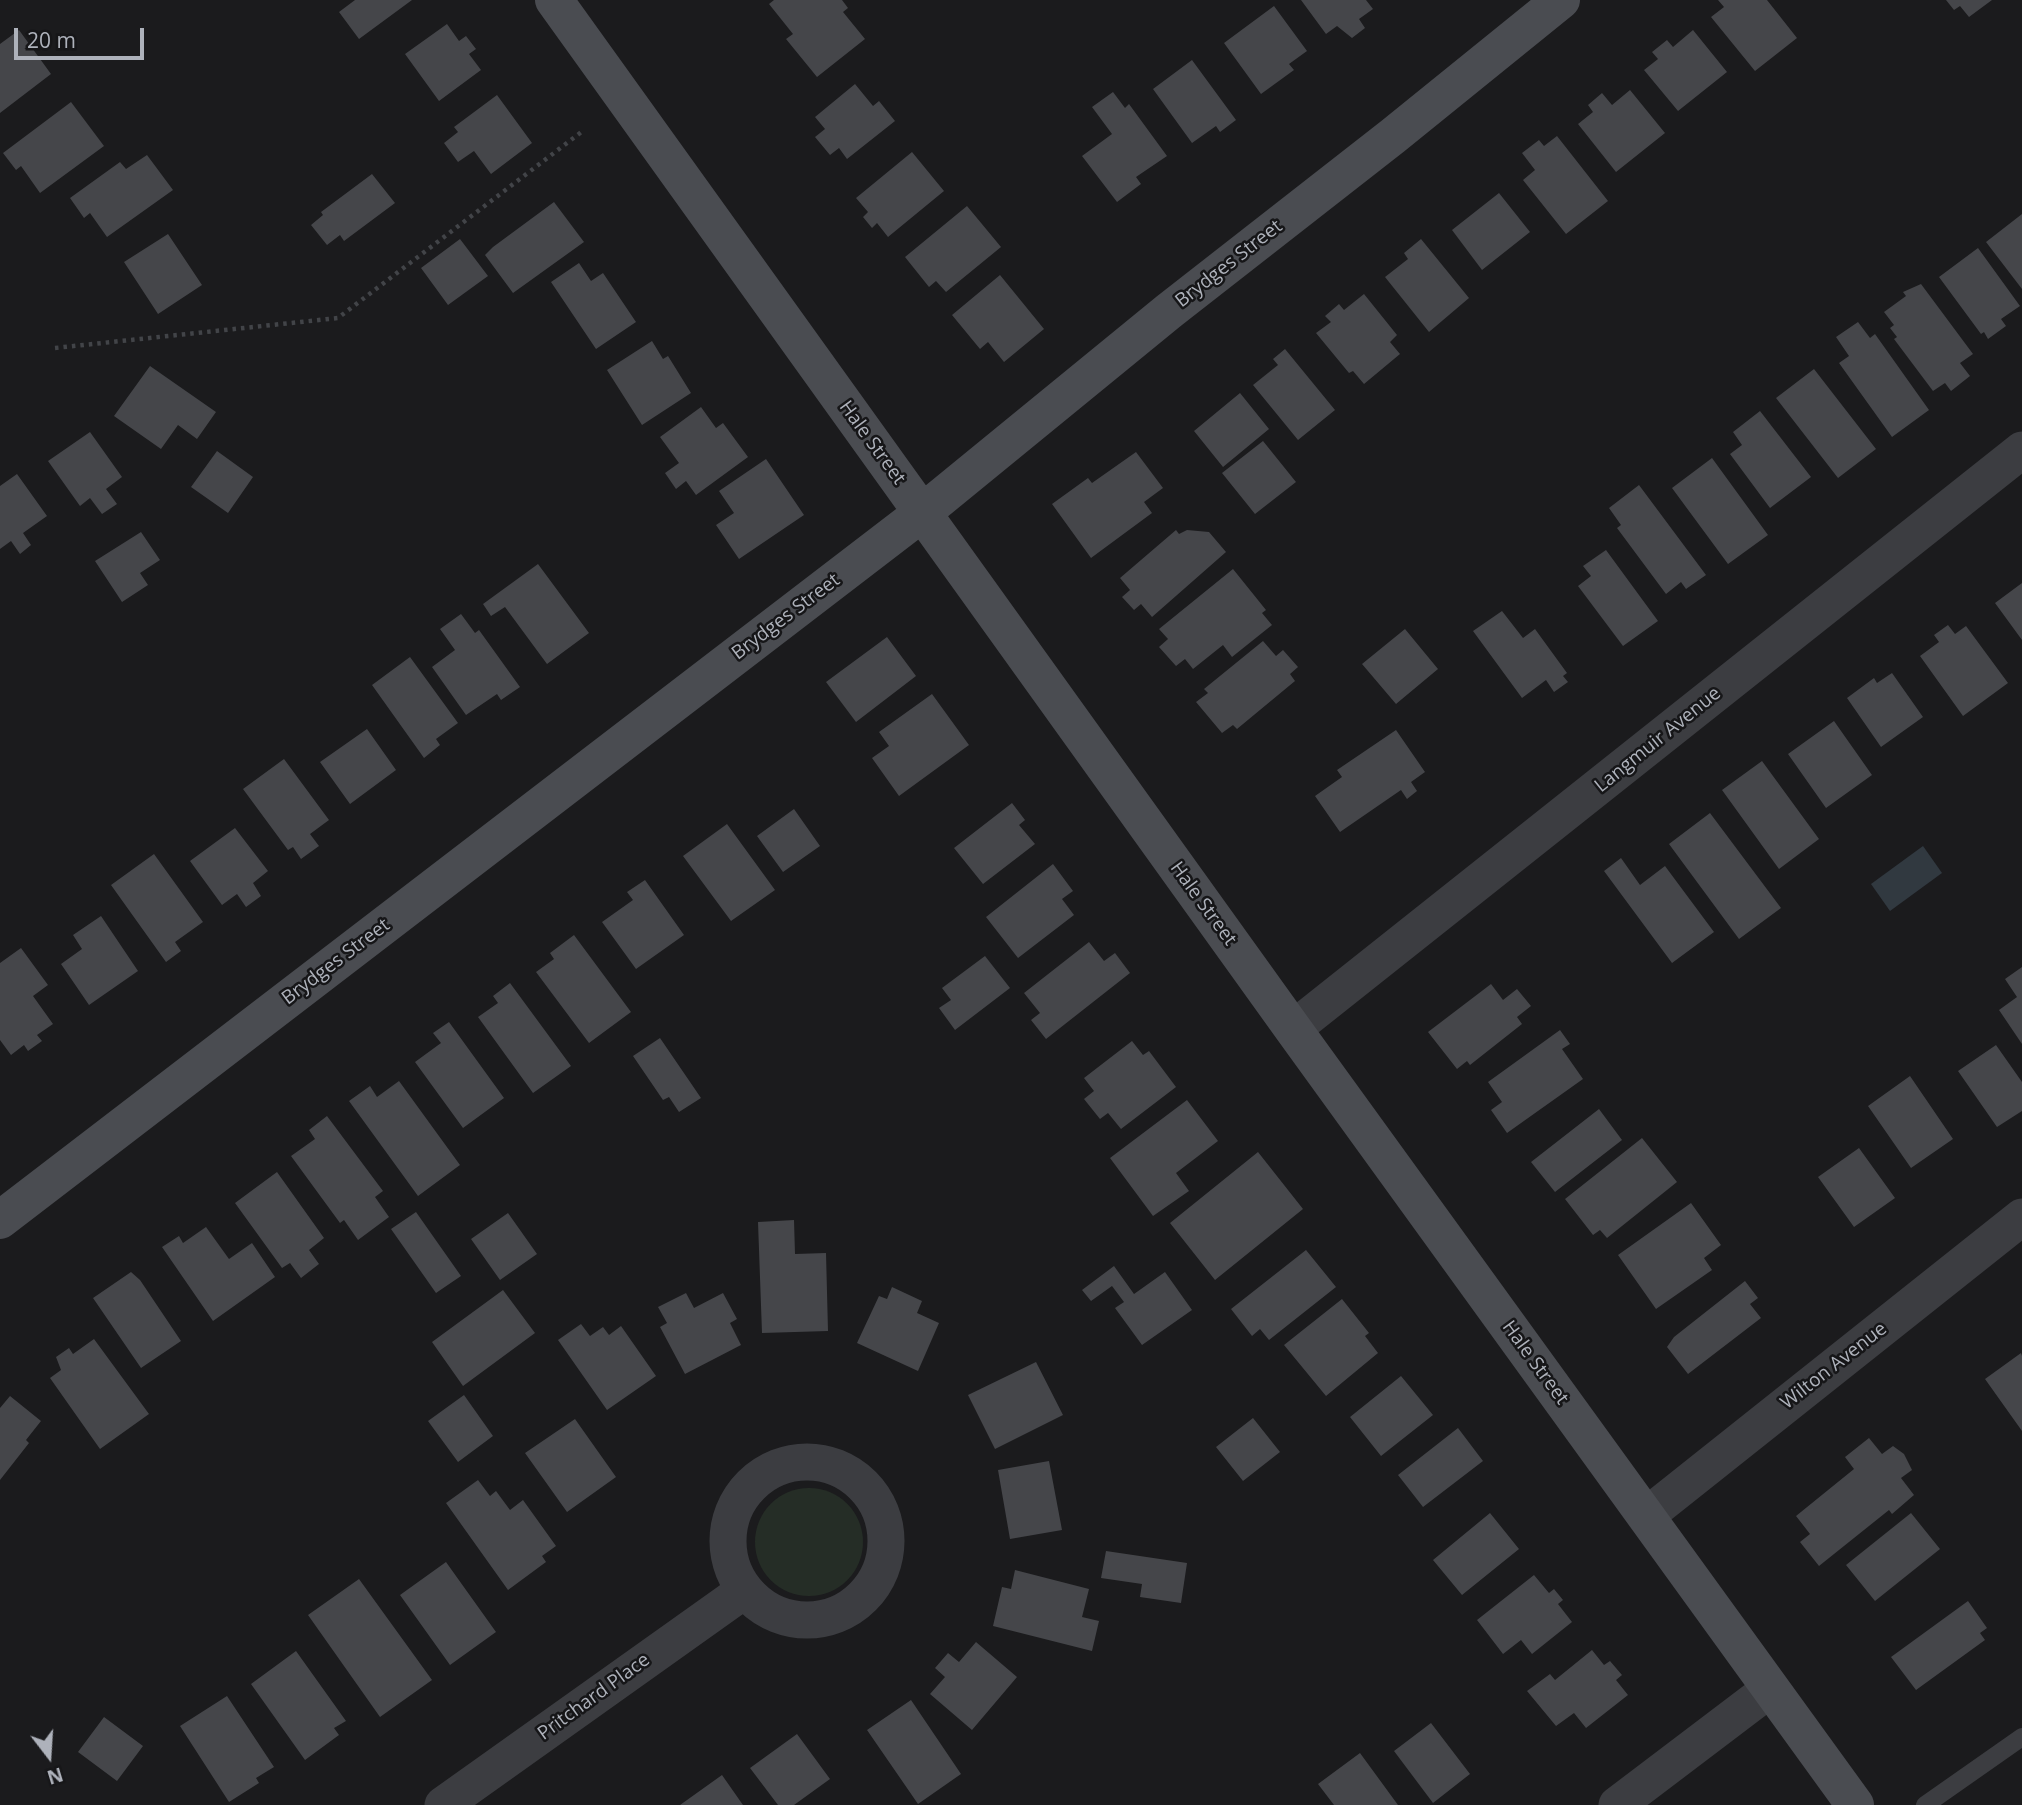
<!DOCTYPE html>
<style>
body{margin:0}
#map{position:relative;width:2022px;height:1805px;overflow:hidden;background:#1b1b1d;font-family:"Open Sans",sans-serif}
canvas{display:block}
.north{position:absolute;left:14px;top:1721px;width:70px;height:70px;-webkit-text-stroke:5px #161618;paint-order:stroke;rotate:163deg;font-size:19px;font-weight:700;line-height:28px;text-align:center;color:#aeb2bb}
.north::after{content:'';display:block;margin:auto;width:24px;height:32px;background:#aeb2bb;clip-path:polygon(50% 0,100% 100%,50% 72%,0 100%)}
.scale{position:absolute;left:14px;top:28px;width:130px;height:32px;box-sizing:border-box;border:4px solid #aeb2bb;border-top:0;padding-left:9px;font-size:21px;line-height:24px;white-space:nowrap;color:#aeb2bb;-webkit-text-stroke:5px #161618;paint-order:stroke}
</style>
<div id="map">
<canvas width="2022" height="1805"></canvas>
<div class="north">N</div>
<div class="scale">20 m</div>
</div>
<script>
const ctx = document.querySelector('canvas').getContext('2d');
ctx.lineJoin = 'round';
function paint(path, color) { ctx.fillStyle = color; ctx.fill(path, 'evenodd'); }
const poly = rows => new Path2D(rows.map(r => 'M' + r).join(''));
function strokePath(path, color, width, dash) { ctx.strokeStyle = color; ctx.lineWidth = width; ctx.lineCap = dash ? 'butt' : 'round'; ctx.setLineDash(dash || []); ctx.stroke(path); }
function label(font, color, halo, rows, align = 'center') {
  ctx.font = font + ' "Open Sans",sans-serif'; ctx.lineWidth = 5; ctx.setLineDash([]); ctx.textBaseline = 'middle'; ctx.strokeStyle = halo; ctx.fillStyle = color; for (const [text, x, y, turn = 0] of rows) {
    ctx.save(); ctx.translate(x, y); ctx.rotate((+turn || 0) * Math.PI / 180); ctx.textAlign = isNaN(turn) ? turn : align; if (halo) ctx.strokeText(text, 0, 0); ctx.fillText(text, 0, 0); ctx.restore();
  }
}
paint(poly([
 '755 1542a54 54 0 1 1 108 0a54 54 0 1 1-108 0Z'
]), '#252d26');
paint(poly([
 [1923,846,1942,873,1890,911,1871,884]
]), '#313940');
paint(poly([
 [355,0,412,0,359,39,339,12],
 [774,0,842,0,848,8,843,12,865,39,817,77,786,39,793,34,769,4],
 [1301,0,1366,0,1373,9,1359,19,1365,28,1352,38,1337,26,1326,34],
 [1718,0,1767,0,1797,38,1755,71,1711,17,1724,7],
 [1946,0,1992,0,1969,17,1960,6,1954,10],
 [1274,6,1307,51,1289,64,1294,70,1261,94,1224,43],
 [447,24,459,41,466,36,476,49,469,54,481,70,439,101,405,54],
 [19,30,51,74,0,113,0,44],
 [1693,30,1727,72,1678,111,1644,70,1658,59,1652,52,1667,40,1673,47],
 [1192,60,1236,120,1220,132,1216,126,1192,143,1153,89],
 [855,84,873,106,879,101,895,121,847,159,839,148,830,155,815,137,825,129,815,117],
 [1630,90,1665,133,1616,172,1578,124,1593,112,1588,105,1602,93,1612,105],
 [1113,92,1125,108,1129,104,1167,156,1136,177,1141,184,1117,202,1082,156,1112,134,1092,107],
 [497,95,532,143,491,174,474,151,458,162,444,143,458,132,454,127],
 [71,102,104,146,40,193,21,166,16,170,3,153],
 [1557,136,1608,201,1566,234,1523,180,1535,170,1522,153,1539,140,1544,146],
 [912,152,944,191,888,237,877,223,872,228,863,217,868,212,856,198],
 [147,155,173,190,107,237,90,213,84,218,70,198,120,162,126,169],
 [372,174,395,203,344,241,340,235,327,245,311,225,323,215,321,212],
 [1499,193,1530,232,1482,270,1452,230],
 [554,202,584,242,513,293,485,255,493,247],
 [967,206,1001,247,946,292,936,281,929,287,905,257],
 [2022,214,2022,289,1986,242],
 [168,234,202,285,158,314,124,262],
 [460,239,488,276,448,305,421,268],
 [1421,239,1469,298,1429,332,1385,277,1408,259,1404,253],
 [1978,248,2020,306,2001,319,2006,326,1988,339,1984,332,1981,334,1939,277],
 [579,263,591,281,603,273,636,322,596,349,551,282],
 [1000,275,1044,329,1004,362,988,342,980,349,952,315],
 [1921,284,1973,354,1960,363,1970,376,1951,391,1945,383,1933,391,1894,339,1897,337,1890,328,1894,325,1884,312,1906,296,1903,292],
 [1364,294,1397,335,1390,342,1400,354,1364,384,1353,371,1349,373,1316,333,1331,322,1325,316,1339,304,1344,310],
 [1858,322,1870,338,1875,334,1929,410,1892,437,1839,363,1849,356,1836,337],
 [652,341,663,359,668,356,691,393,642,425,607,370],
 [1285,349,1335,410,1298,440,1253,385,1278,365,1273,359],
 [150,366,216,412,197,439,178,425,161,449,114,416],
 [1814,369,1876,449,1838,478,1776,398],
 [1240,393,1269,429,1223,467,1194,431],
 [701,407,716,428,723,423,748,457,696,495,686,481,676,489,665,473,679,463,660,437],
 [1760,411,1811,477,1770,508,1730,454,1742,445,1733,432],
 [90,432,122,477,106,489,117,504,102,514,90,498,80,506,48,461],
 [1263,441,1296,482,1255,514,1222,473],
 [217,451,253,477,228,513,191,487],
 [1136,452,1163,488,1144,502,1152,513,1091,558,1052,504,1088,478,1092,483],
 [1712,458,1768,535,1728,564,1672,488],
 [766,459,804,515,739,559,716,525,734,513,719,491],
 [17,474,47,516,23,533,31,545,20,554,11,541,0,549,0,486],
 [1639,485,1706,575,1686,589,1681,582,1666,594,1617,528,1621,525,1609,508],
 [1176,530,1179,534,1187,530,1209,532,1226,552,1152,617,1141,604,1134,610,1122,597,1130,590,1120,578],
 [141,532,160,560,140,573,148,585,122,602,95,561],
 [1606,550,1658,621,1623,646,1578,586,1591,576,1583,566],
 [538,564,589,633,547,664,505,607,491,616,483,604],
 [1233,569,1266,610,1262,613,1272,625,1232,657,1223,645,1193,669,1185,659,1176,666,1159,647,1168,639,1159,629],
 [2022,583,2022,640,1995,603],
 [1502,611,1523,638,1535,629,1567,673,1563,676,1568,682,1554,692,1546,680,1522,698,1473,631],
 [461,614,475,633,479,630,520,687,501,700,497,694,466,715,432,667,455,650,440,629],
 [1948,625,1955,634,1966,626,2008,683,1963,716,1920,656,1939,642,1934,635],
 [1405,629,1438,669,1396,704,1362,664],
 [887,637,916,676,856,722,826,682],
 [1263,641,1276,656,1283,650,1298,667,1290,674,1295,681,1237,729,1233,725,1222,733,1196,702,1208,693,1204,689],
 [410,657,458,723,436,739,440,745,424,758,372,685],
 [1892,673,1923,717,1881,747,1847,698,1874,678,1877,683],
 [932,694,969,745,899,796,872,758,889,746,879,732],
 [1834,721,1872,775,1826,808,1788,754],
 [367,729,396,770,350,804,320,762],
 [1396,730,1425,772,1411,782,1417,791,1407,799,1401,790,1340,832,1315,796,1342,777,1337,770],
 [284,759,329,820,310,834,319,846,301,859,293,847,288,850,243,789],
 [1762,761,1819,839,1779,869,1722,790],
 [1012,803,1025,820,1019,825,1035,844,983,884,954,848],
 [794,809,820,846,783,872,757,836],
 [1710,813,1781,908,1739,939,1669,844],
 [727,824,775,890,731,921,683,856],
 [235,828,268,871,253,883,261,896,246,907,237,894,222,905,190,861],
 [154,854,203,922,175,942,181,951,166,962,111,885],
 [1621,858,1640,885,1665,866,1714,932,1672,963,1604,871],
 [1053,864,1073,891,1062,899,1074,915,1018,958,986,917],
 [645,880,684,935,636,969,602,922,633,900,627,892],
 [101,916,138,971,89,1005,61,964,82,949,73,935],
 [574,935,631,1012,589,1043,536,972,554,959,550,953],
 [1089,942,1104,961,1115,953,1130,973,1046,1039,1031,1020,1040,1013,1024,993],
 [21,948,48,985,33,996,53,1024,37,1035,42,1041,28,1051,24,1045,11,1055,0,1040,0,963],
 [985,956,1010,988,955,1030,939,1008,951,1000,942,988],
 [2022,967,2022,1044,1999,1010,2017,997,2005,979],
 [510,983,571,1066,533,1093,478,1017,498,1003,493,996],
 [1491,984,1503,1000,1517,989,1531,1006,1517,1017,1522,1024,1470,1065,1467,1061,1457,1069,1428,1032],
 [449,1022,504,1098,463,1128,415,1062,441,1043,433,1033],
 [1560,1030,1570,1044,1562,1049,1583,1079,1507,1133,1491,1110,1502,1102,1488,1082],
 [660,1038,701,1098,679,1112,669,1097,663,1100,633,1056],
 [1132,1041,1143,1055,1149,1051,1176,1087,1121,1129,1108,1113,1100,1119,1084,1099,1094,1091,1084,1078],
 [1996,1045,2022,1082,2022,1111,1997,1127,1958,1071],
 [1910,1076,1953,1139,1911,1168,1868,1106],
 [399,1081,460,1165,418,1196,349,1101,370,1086,377,1097],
 [1187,1100,1218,1141,1176,1173,1189,1191,1153,1216,1110,1158],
 [1599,1109,1622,1140,1555,1192,1531,1162],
 [327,1116,383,1191,375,1197,389,1217,358,1240,344,1220,340,1223,291,1156,315,1139,309,1130],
 [1642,1138,1677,1182,1607,1238,1600,1230,1593,1235,1565,1199],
 [1859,1148,1895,1198,1854,1227,1818,1177],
 [1258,1152,1303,1209,1215,1280,1170,1223],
 [277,1172,324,1238,309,1250,319,1264,301,1278,290,1263,282,1268,235,1203],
 [1691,1203,1721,1245,1704,1258,1712,1270,1656,1309,1618,1255],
 [416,1212,461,1276,436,1293,391,1229],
 [508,1213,537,1254,500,1280,471,1239],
 [794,1220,795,1254,826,1253,828,1331,762,1333,758,1222],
 [206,1227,229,1259,252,1243,275,1277,213,1321,162,1247,179,1236,183,1243],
 [1306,1250,1336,1287,1269,1340,1260,1329,1252,1336,1231,1309],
 [1114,1266,1134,1294,1165,1272,1192,1310,1142,1345,1115,1308,1124,1302,1112,1286,1091,1301,1082,1290],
 [131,1272,140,1280,181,1341,141,1368,93,1298],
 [1745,1281,1758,1298,1750,1304,1761,1318,1688,1374,1667,1347,1674,1337],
 [892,1287,922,1301,917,1313,939,1323,918,1371,857,1343,879,1296,887,1299],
 [503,1290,535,1333,463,1386,432,1342],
 [686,1293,694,1308,723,1293,737,1319,730,1323,741,1345,685,1374,660,1327,667,1323,658,1307],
 [1342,1299,1369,1333,1365,1336,1378,1353,1326,1396,1284,1345],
 [581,1324,590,1336,603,1327,609,1335,621,1326,656,1376,607,1410,558,1340],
 [94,1339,149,1414,100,1449,50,1378,61,1370,56,1357,69,1348,73,1354],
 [2021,1353,2022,1356,2022,1431,1985,1379],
 [1036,1362,1063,1415,995,1449,968,1395],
 [1401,1376,1433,1415,1381,1456,1350,1417],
 [464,1395,493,1436,458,1462,428,1421],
 [10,1396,41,1421,26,1440,29,1443,0,1480,0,1408],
 [1253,1418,1280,1452,1243,1481,1216,1447],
 [575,1419,616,1477,567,1512,525,1453],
 [1458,1428,1483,1461,1423,1507,1398,1475],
 [1869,1438,1882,1454,1893,1446,1904,1454,1912,1470,1901,1478,1914,1495,1892,1514,1889,1510,1819,1566,1800,1542,1810,1534,1796,1516,1854,1469,1845,1457],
 [1049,1461,1062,1530,1010,1539,998,1470],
 [478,1480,490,1496,496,1491,510,1510,523,1500,556,1546,542,1556,546,1562,508,1590,446,1503],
 [1490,1513,1519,1549,1462,1595,1433,1560],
 [1911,1513,1940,1549,1875,1601,1846,1565],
 [1106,1551,1187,1563,1181,1603,1140,1597,1142,1584,1101,1578],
 [446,1562,496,1632,450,1665,400,1595],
 [1015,1570,1089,1589,1082,1617,1099,1621,1092,1651,993,1626,1002,1587,1011,1589],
 [1534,1575,1549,1593,1554,1589,1563,1600,1558,1604,1572,1622,1532,1654,1521,1640,1503,1654,1477,1620],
 [359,1579,432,1680,380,1717,308,1615],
 [1968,1601,1987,1628,1980,1633,1985,1640,1916,1690,1891,1657],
 [976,1642,1017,1677,972,1730,930,1694,945,1677,935,1668,948,1653,959,1662],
 [1592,1650,1604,1665,1610,1661,1622,1675,1616,1680,1628,1695,1586,1728,1574,1713,1556,1726,1527,1691,1550,1674,1555,1680],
 [296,1651,346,1721,334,1728,339,1735,305,1760,251,1684],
 [227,1696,274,1767,256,1778,259,1783,229,1802,180,1726],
 [911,1700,961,1774,918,1804,867,1730],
 [104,1717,143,1746,117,1781,78,1752],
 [1431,1723,1470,1774,1433,1803,1394,1751],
 [797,1734,830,1779,794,1805,778,1805,750,1768],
 [1360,1753,1398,1805,1334,1805,1318,1784],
 [722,1775,743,1805,680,1805]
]), '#45464a');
strokePath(poly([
 [55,348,338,318,584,130]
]), '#424448', 4.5, [3.5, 5]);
strokePath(poly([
 [1925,1805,2022,1737]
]), '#3c3d41', 18);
strokePath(poly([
 [1293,1029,2022,450],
 '728 1541a79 79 0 1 1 158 0a79 79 0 1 1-158 0Z',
 [1646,1516,2022,1217],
 [443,1805,745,1590],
 [1617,1805,1770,1689]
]), '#3c3d41', 37);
strokePath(poly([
 [554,0,1293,1029,1855,1805],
 [0,1220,922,513,1169,311,1393,136,1561,0]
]), '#4a4c51', 38);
label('19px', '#aeb2bb', '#161618', [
 ["Brydges Street",1229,264,-38],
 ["Hale Street",872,443,54],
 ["Brydges Street",786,617,-37],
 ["Langmuir Avenue",1658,740,-39],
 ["Hale Street",1203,904,54],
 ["Brydges Street",336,962,-37],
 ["Hale Street",1535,1363,54],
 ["Wilton Avenue",1834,1366,-38],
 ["Pritchard Place",594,1697,-36]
]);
</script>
